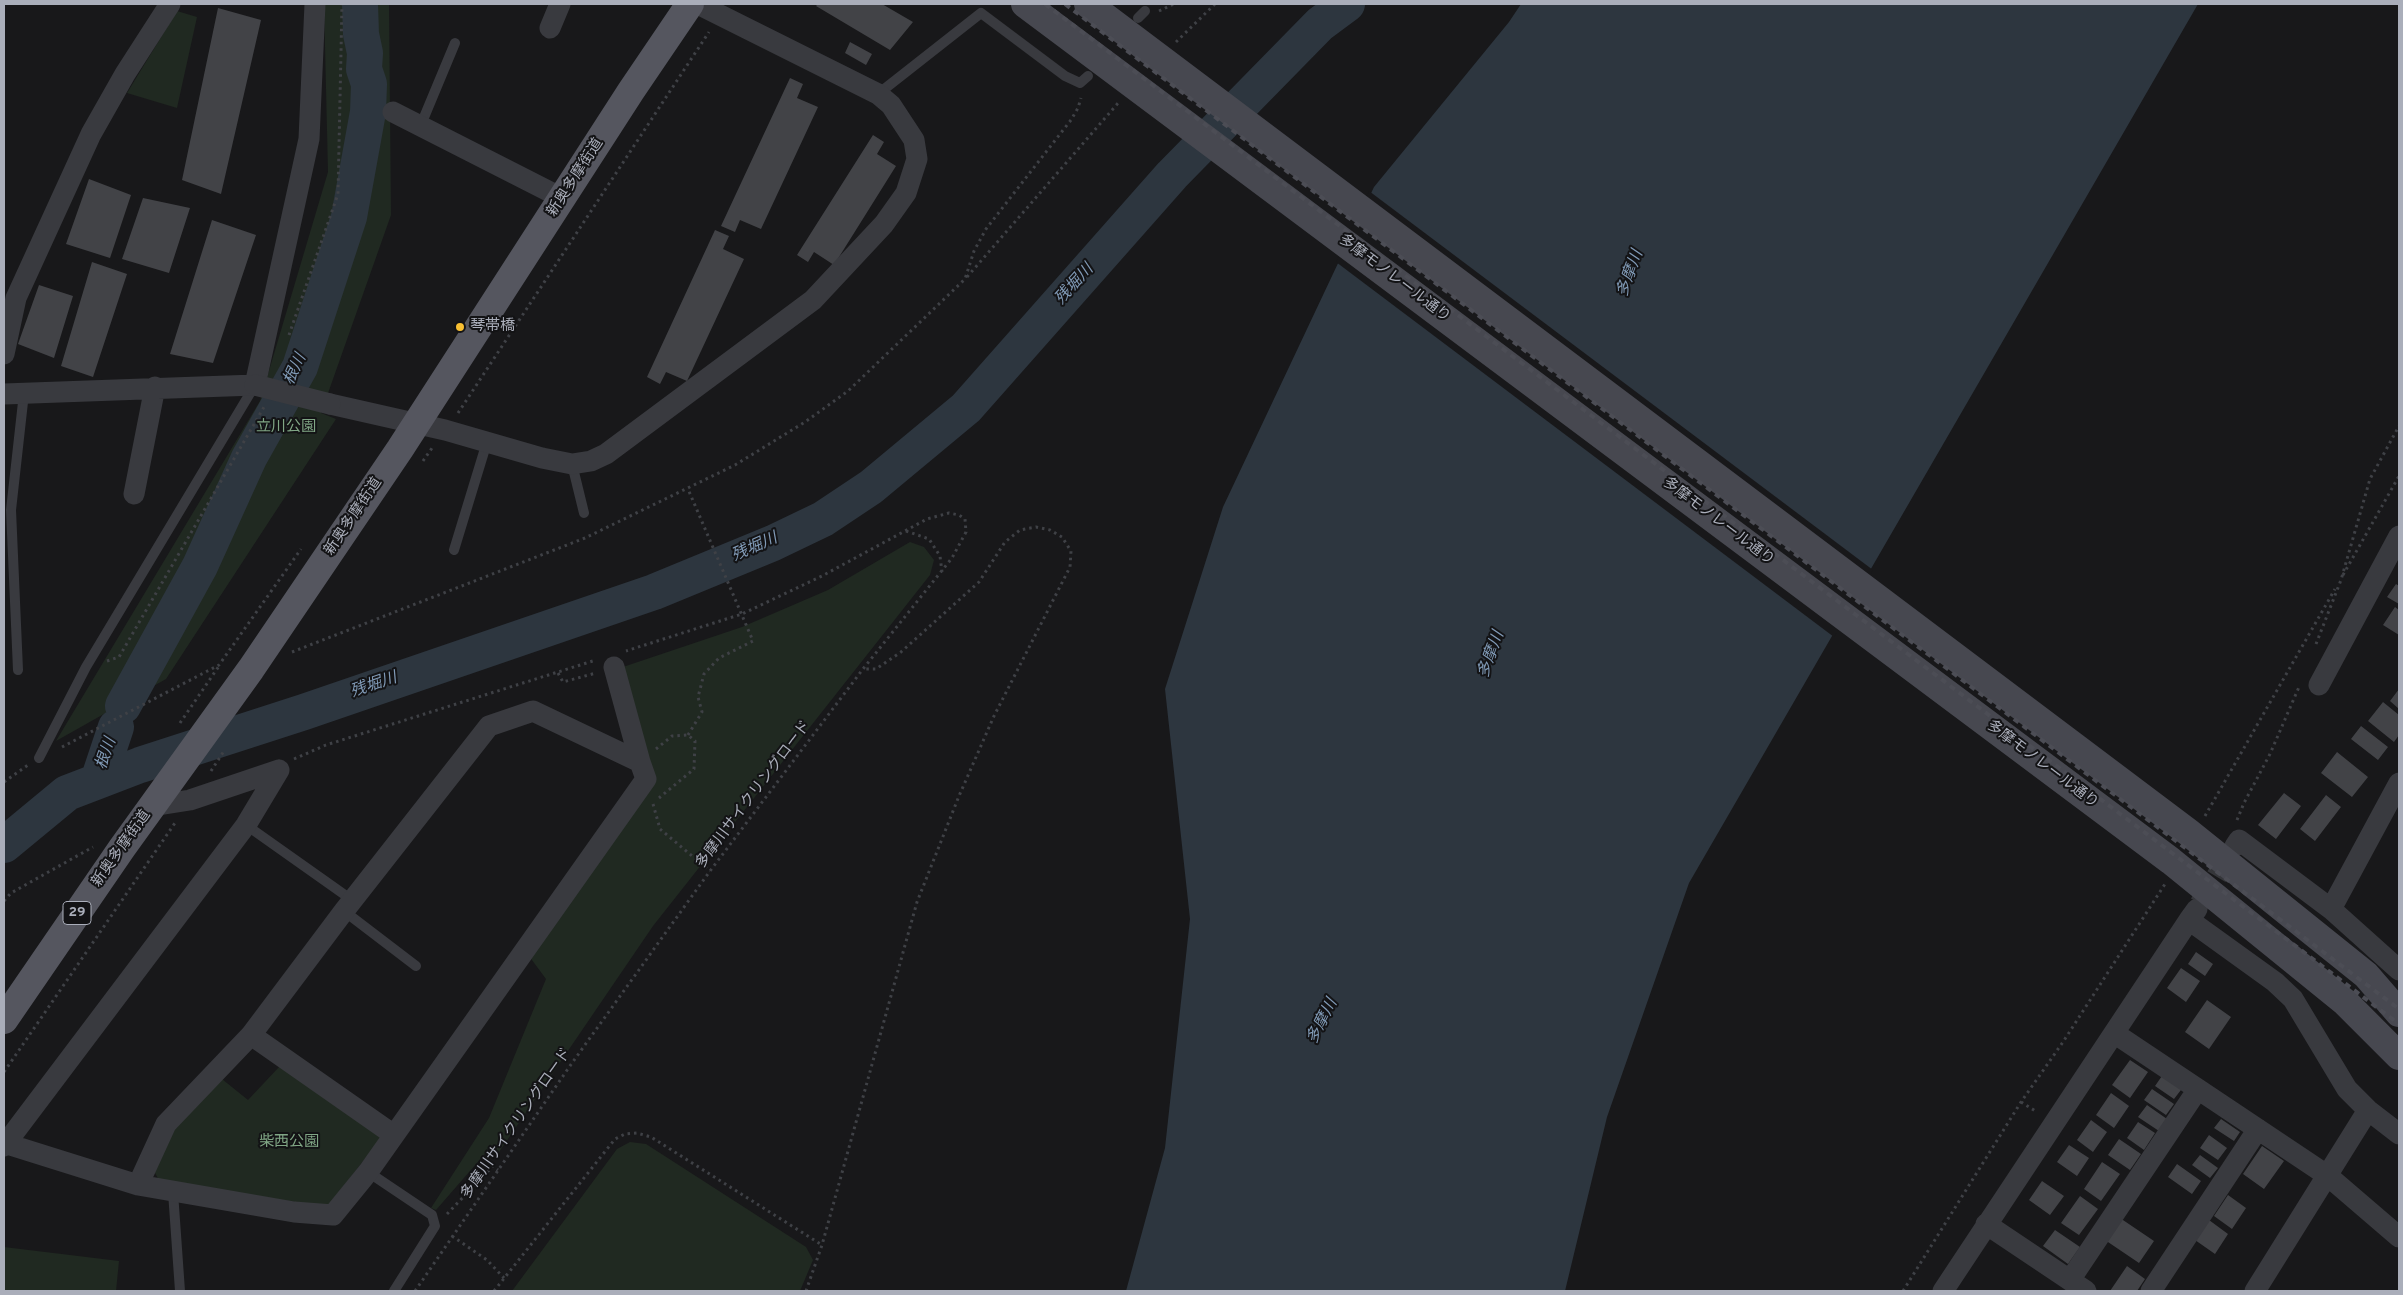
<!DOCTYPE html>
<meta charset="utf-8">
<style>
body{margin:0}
#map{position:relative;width:2403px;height:1295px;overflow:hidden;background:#18181a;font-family:Overpass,sans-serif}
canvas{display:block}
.frame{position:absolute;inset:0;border:5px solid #aaaeba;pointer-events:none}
</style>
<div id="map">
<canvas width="2403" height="1295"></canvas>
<div class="frame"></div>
</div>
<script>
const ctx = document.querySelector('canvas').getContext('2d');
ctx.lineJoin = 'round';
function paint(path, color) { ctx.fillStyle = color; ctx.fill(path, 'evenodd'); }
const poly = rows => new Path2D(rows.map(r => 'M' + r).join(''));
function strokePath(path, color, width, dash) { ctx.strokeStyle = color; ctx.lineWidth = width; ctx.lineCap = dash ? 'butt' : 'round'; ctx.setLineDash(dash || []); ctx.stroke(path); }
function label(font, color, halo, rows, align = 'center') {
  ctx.font = font + ' Overpass,"Noto Sans JP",sans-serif'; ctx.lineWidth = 4; ctx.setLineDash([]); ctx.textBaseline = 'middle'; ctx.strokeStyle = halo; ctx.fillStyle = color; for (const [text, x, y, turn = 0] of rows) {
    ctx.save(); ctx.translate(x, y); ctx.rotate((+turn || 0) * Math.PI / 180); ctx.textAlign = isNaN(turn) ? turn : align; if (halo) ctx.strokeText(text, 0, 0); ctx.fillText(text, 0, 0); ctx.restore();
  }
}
paint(poly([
 [324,4,389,4,391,215,321,413,336,419,166,679,56,741,260,401,328,172],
 [177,11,197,17,177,108,127,93],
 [910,542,924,547,934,560,930,575,653,926,497,1155,490,1148,436,1210,431,1208,489,1118,546,979,529,956,652,780,623,667,742,627,828,590],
 [280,1066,382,1137,328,1206,162,1186,154,1171,172,1126,222,1079,248,1100],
 [630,1142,646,1144,806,1247,813,1260,800,1291,512,1291,617,1149],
 [4,1247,119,1261,116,1291,4,1291]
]), '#202921');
paint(poly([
 [1521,4,2198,4,1689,883,1607,1117,1565,1291,1126,1291,1165,1148,1190,919,1165,689,1223,507,1374,187,1509,22]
]), '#2d363f');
paint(poly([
 [1369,191,1873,570,1834,637,1336,262]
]), '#18181a');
strokePath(poly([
 [123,706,200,566,249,458,300,367,349,217,368,112,369,84,364,69,365,53,361,34,360,4],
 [98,781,116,727],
 [4,845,67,793,140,765,304,712,654,592,773,543,823,519,871,487,966,408,1172,175,1320,24,1347,4]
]), '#2d363f', 36);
paint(poly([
 [818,4,882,4,913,22,890,50,816,6],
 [218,8,261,20,221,194,182,180],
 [850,42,872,54,866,65,845,53],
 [790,78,803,84,797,98,818,107,761,229,740,220,735,232,721,226],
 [873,135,884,142,877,154,896,166,834,265,814,252,808,262,797,255],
 [89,179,131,195,110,258,66,244],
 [143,198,190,208,169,273,122,259],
 [212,220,256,235,213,363,170,354],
 [715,230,729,236,723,249,744,259,687,381,666,372,660,384,647,377],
 [92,262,127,274,93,377,61,366],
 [39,285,73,296,54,358,18,344],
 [2396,584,2399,586,2399,604,2387,597],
 [2395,607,2399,610,2399,635,2383,625],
 [2399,689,2399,709,2390,701],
 [2383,702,2399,715,2399,735,2394,742,2368,721],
 [2361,726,2388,747,2378,760,2351,739],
 [2337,752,2368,777,2352,797,2321,773],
 [2284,793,2301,806,2276,839,2258,825],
 [2326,795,2341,807,2315,841,2300,829],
 [2196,952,2213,964,2205,976,2188,964],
 [2181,968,2200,981,2186,1002,2167,988],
 [2207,1000,2231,1017,2209,1049,2185,1032],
 [2130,1060,2148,1072,2130,1098,2112,1085],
 [2164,1073,2184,1086,2174,1099,2155,1086],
 [2152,1089,2174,1104,2166,1115,2144,1100],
 [2111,1093,2129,1106,2114,1128,2096,1115],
 [2147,1105,2167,1119,2159,1131,2138,1117],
 [2221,1119,2240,1132,2234,1141,2214,1128],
 [2091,1120,2107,1132,2093,1152,2077,1140],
 [2138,1122,2155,1133,2144,1150,2127,1138],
 [2209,1135,2227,1148,2218,1160,2200,1148],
 [2119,1139,2141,1154,2130,1170,2108,1155],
 [2069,1145,2089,1158,2077,1176,2057,1162],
 [2262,1146,2284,1161,2264,1189,2243,1174],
 [2200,1155,2218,1168,2210,1178,2192,1165],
 [2102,1162,2120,1174,2101,1201,2084,1189],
 [2177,1164,2201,1181,2192,1194,2168,1177],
 [2042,1181,2064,1196,2050,1215,2029,1200],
 [2228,1195,2246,1208,2232,1229,2214,1216],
 [2080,1196,2098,1209,2079,1235,2061,1223],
 [2120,1218,2154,1241,2139,1263,2105,1240],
 [2209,1220,2228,1234,2215,1254,2195,1240],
 [2055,1230,2080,1247,2068,1264,2043,1246],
 [2127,1266,2145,1279,2137,1291,2110,1291]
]), '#424347');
strokePath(poly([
 [2200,904,2233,849]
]), '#35363a', 21, [21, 11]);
strokePath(poly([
 [1159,11,1174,4],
 [1176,42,1215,4],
 [967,277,1119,102],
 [289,335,338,194,342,4],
 [458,413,709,32],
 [423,461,432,448],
 [906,531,929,539,940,556,942,572],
 [2343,575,2399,476],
 [2316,644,2341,580,2370,479,2399,426],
 [292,652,585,538,735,465,805,422,848,391,965,279,974,251,986,229,1071,120,1078,108,1081,98],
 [107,661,119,657,264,407],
 [558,673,563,682,596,673],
 [180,723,219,666],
 [688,735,702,712,698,697,704,674,719,658,753,641,688,489],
 [62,747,219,665,301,549],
 [656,749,672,736,688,735,695,741,694,769,659,798],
 [294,759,326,745,596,660],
 [211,771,224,751],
 [4,782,28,765],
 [653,804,660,829,710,871],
 [2205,816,2335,589],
 [2237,820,2244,803,2270,754,2299,687],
 [4,901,11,893,93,847],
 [4,1072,175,823],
 [2021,1102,2037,1112],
 [447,1214,493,1166,498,1170],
 [452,1236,487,1260,504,1278],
 [415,1291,572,1063,710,871,863,669,952,558,966,532,965,519,959,515,949,513,927,519,822,576,742,614,626,651],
 [494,1291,615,1139,625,1134,637,1133,651,1137,822,1245],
 [806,1291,822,1245,917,902,959,796,994,716,1070,567,1071,551,1062,537,1050,530,1036,527,1020,530,1005,542,979,582,901,652,876,669,864,669],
 [1903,1291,2021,1102,2063,1042,2165,884]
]), '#3f4146', 3, [2.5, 4]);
strokePath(poly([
 [1138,18,1145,11],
 [878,94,981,13,1065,76,1080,83,1088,76],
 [420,127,455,43],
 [572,464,584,513],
 [454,550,487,442],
 [18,670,11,510,24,393],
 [39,758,86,667,255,385],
 [246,825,352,900],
 [344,911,416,966],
 [368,1172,432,1215,435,1226,394,1291],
 [173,1192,180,1291]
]), '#393a3f', 10);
strokePath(poly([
 [550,28,560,4],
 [393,112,562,198],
 [4,354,16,298,91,134,125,74,170,4],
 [4,394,255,385,309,139,315,4],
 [330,404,445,430,542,458,572,464,591,461,606,454,813,300,884,224,906,193,917,159,914,140,891,105,878,94,698,4],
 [134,494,155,387],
 [2319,685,2399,536],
 [152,806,190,800,279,770],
 [2235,846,2239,840,2331,909,2399,970],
 [2197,909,2189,920,2275,982,2293,999,2347,1089,2368,1110,2399,1134],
 [2331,909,2399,783],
 [2114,1033,2189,920],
 [251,1035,394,1135],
 [4,1143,138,1185,294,1212,333,1215,368,1172,646,779,640,762],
 [4,1146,246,825,279,770],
 [138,1185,166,1124,251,1035,344,911,489,726,533,711,640,762,614,667],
 [1986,1224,2086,1291],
 [2070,1280,2198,1089],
 [1943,1291,2114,1033,2328,1176,2399,1237],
 [2151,1291,2258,1129],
 [2255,1291,2368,1110]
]), '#393a3f', 21);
strokePath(poly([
 [1025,4,2171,861,2346,1003,2399,1056],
 [1088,4,2188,832,2366,975,2399,1013]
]), '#474850', 28);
strokePath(poly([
 [4,1020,122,848,251,669,400,449,631,91,690,4]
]), '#55565f', 28);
strokePath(poly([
 [1045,4,2399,1024],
 [1065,4,2399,1009]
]), '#4c4d55', 4, [6, 5]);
strokePath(poly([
 [255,385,330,404]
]), '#393a3f', 21);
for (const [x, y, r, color] of [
 [460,327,5,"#f8bf32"]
]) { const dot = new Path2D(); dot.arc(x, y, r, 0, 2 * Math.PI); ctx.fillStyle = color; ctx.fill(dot); strokePath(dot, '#131315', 2); }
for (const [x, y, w] of [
 [77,913,28]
]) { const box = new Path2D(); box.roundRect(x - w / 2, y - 11.5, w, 23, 4); ctx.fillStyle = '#131315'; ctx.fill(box); strokePath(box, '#aaaeba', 1); }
label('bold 14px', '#aaaeba', null, [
 ["29",77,913]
]);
label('15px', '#aaaeba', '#131315', [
 ["新奥多摩街道",576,178,-57],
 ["多摩モノレール通り",1394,279,37],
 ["新奥多摩街道",354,517,-56],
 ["多摩モノレール通り",1718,522,37],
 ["多摩モノレール通り",2042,765,37],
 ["多摩川サイクリングロード",754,795,-53],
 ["新奥多摩街道",122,849,-55],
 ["多摩川サイクリングロード",517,1124,-55]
]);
label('15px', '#aaaeba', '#131315', [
 ["琴帯橋",470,327]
], 'left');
label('15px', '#80a685', '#131315', [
 ["立川公園",286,428],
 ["柴西公園",289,1143]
]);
label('italic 16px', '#809ab6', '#131315', [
 ["多摩川",1631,274,-70],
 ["残堀川",1075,285,-48],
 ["根川",296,370,-65],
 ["残堀川",755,548,-24],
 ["多摩川",1492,655,-70],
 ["残堀川",374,686,-19],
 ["根川",107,754,-71],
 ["多摩川",1323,1022,-63]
]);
</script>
